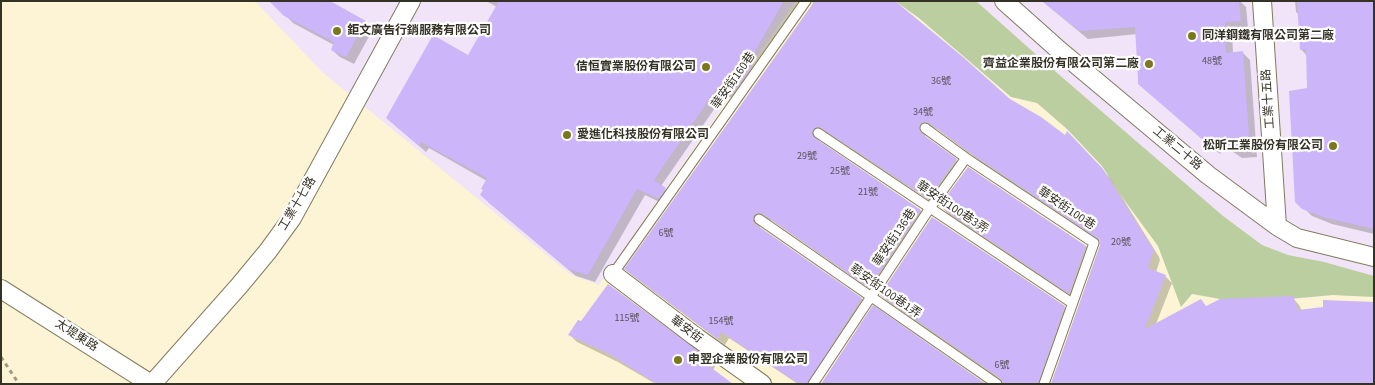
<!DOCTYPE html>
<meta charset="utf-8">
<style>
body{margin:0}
#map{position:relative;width:1375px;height:385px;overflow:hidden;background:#fcf4d5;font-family:"Source Sans 3",sans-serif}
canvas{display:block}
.frame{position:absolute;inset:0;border:2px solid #343125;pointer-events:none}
</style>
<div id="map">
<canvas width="1375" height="385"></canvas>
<div class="frame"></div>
</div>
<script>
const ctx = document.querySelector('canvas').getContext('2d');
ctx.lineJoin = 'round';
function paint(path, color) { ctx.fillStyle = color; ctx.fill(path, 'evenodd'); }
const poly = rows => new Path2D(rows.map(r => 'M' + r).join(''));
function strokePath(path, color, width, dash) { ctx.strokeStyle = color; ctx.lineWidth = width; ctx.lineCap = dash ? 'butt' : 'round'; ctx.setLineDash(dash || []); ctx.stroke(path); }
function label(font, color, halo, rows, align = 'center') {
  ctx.font = font + ' "Source Sans 3","Noto Sans TC",sans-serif'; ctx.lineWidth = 4.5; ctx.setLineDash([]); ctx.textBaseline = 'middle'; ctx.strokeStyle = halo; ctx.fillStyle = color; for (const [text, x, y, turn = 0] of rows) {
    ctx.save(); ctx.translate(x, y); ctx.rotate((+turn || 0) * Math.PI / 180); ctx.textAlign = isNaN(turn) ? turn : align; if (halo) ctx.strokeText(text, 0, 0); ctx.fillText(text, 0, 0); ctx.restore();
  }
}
paint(poly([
 [255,1,796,1,599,285,570,274,322,72],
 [895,1,1374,1,1374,297,1333,295,1294,299,1205,295,1192,294,1181,307,1158,246,1122,197,1102,166,1067,129,1037,103,1011,97,919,18]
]), '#f1e4f8');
paint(poly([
 [895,1,976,1,1049,66,1223,216,1262,245,1288,255,1324,262,1374,276,1374,297,1333,295,1243,303,1192,294,1181,307,1158,246,1122,197,1102,166,1067,129,1037,103,1011,97,919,18]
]), '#bbce9f');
paint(poly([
 [486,1,894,1,1010,100,1065,137,1067,133,1110,178,1159,257,1160,260,1156,272,1165,276,1172,283,1156,324,1207,307,1292,297,1299,305,1302,311,1374,304,1051,384,1101,245,1101,242,978,160,937,129,933,128,927,131,925,134,926,137,956,160,963,167,936,205,827,133,823,134,819,137,819,143,921,211,928,218,877,294,771,220,764,220,760,223,760,229,862,299,869,306,817,384,798,384,729,338,725,345,633,276,626,269,812,5,813,2,808,4,739,101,724,95,661,186,672,196,666,205,645,195,595,282,576,276,488,202,487,181,429,148,426,152,395,125,469,57,497,7],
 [1042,1,1240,1,1246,7,1248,28,1232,29,1233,54,1243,53,1250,60,1257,157,1242,158,1226,147,1220,154,1145,88,1137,34,1088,39],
 [1295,1,1374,1,1374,234,1332,224,1312,216,1297,201,1309,89,1307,56,1301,49,1299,15,1296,12],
 [275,5,365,22,373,29,354,64,340,57,332,50,334,45,293,23],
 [941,206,1086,246,1093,254,1077,300,948,214],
 [881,295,1064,307,1071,314,1047,384,1004,384,1003,382,888,302],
 [570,335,707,359,715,367,713,370,658,375,654,383,618,362,577,342]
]), '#0003');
paint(poly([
 [269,1,330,1,366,21,346,57,331,50,334,42,284,16],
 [499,1,784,1,748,63,752,66,732,95,717,88,654,180,666,188,659,199,637,189,588,275,568,269,480,195,483,190,481,189,487,178,421,142,419,146,386,118,433,35,468,55],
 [815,1,895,1,963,57,1010,99,1041,117,1065,135,1067,131,1103,169,1153,249,1153,253,1148,268,1166,275,1145,329,1201,299,1206,306,1220,299,1293,296,1298,310,1323,307,1323,300,1374,302,1374,384,1051,384,1100,245,1100,240,970,153,929,123,925,122,920,124,919,127,921,133,957,159,928,199,821,128,816,127,812,132,815,138,921,210,869,288,763,214,757,213,754,216,753,221,755,224,862,298,807,384,799,384,721,332,718,339,624,269],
 [1042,1,1239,1,1241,21,1225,22,1226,53,1243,51,1250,149,1234,151,1218,140,1211,147,1138,84,1138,79,1135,27,1079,31],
 [1297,1,1374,1,1374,229,1323,217,1302,209,1295,202,1289,91,1307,88,1306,49,1300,50],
 [968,167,1086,246,1069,294,939,206],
 [932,217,1065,306,1038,384,1003,384,1001,379,880,295],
 [608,284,708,358,705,363,733,384,657,384,609,354,568,335,578,320,581,321],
 [873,305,986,384,821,384]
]), '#ccb5f8');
const lane = poly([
 [925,128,966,158,1094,243,1044,384],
 [818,133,1072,303],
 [759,219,997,384],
 [613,274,806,1],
 [813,384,930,208,966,158]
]);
const street = poly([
 [1004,1,1060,51,1208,175,1277,226,1297,238,1374,257],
 [1262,1,1277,226],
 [613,274,696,337,762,384],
 [1,289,151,384],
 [152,384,239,286,268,251,292,218,411,1]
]);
strokePath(lane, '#827b5f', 11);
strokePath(street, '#827b5f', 20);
strokePath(poly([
 [1,357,19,384]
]), '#a09a84', 3, [4, 4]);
strokePath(lane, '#fff', 9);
strokePath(street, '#fff', 18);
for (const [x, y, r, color] of [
 [337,31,5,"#7b771d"],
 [1192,36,5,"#7b771d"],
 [1149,64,5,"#7b771d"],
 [706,67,5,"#7b771d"],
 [567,135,5,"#7b771d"],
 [1333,146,5,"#7b771d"],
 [678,360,5,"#7b771d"]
]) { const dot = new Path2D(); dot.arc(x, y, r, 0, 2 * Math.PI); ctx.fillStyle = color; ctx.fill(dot); strokePath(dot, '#fff', 2); }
label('10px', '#5a525a', null, [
 ["48號",1212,62],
 ["36號",941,82],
 ["34號",923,113],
 ["29號",807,157],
 ["25號",840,172],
 ["21號",868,193],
 ["6號",666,234],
 ["20號",1121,243],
 ["115號",627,319],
 ["154號",721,322],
 ["6號",1002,366]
]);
label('bold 12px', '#343125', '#fff', [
 ["鉅文廣告行銷服務有限公司",347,31],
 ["同洋鋼鐵有限公司第二廠",1202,36],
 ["齊益企業股份有限公司第二廠",1139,64,"right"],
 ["佶恒實業股份有限公司",696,67,"right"],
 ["愛進化科技股份有限公司",577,135],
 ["松昕工業股份有限公司",1323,146,"right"],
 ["申翌企業股份有限公司",688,360]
], 'left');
label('12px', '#343125', '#fff', [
 ["華安街160巷",734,81,-55],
 ["工業十五路",1269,99,-94],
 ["工業二十路",1177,149,40],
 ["工業十七路",298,204,-59],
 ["華安街100巷3弄",952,208,34],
 ["華安街100巷",1066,209,34],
 ["華安街136巷",895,238,-56],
 ["華安街100巷1弄",885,292,35],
 ["華安街",686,330,37],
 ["太堤東路",76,336,33]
]);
</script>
